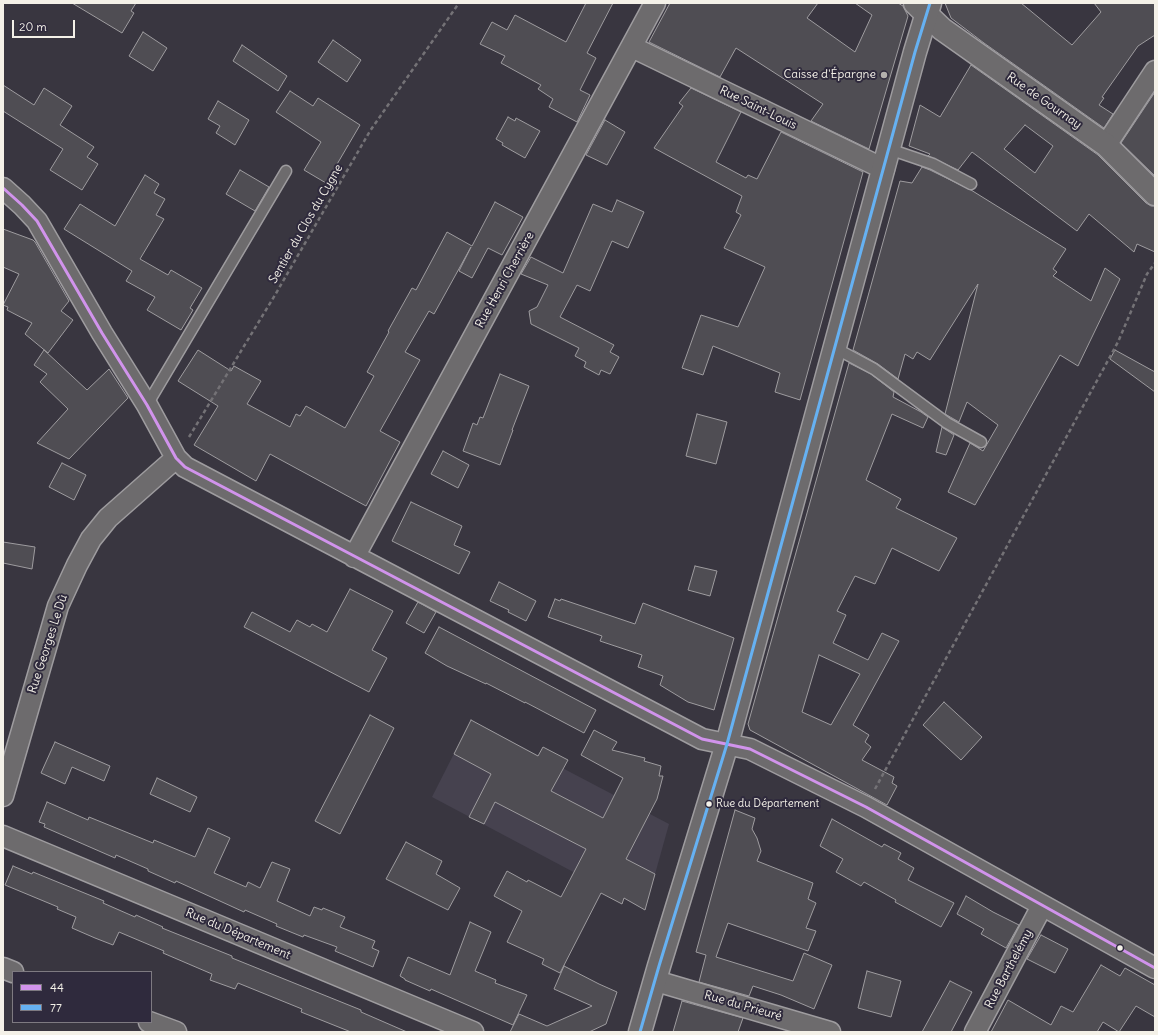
<!DOCTYPE html>
<meta charset="utf-8">
<style>
body{margin:0}
#map{position:relative;width:1158px;height:1035px;overflow:hidden;background:#393640;font-family:Delius,sans-serif}
canvas{display:block}
.frame{position:absolute;inset:0;border:4px solid #f4f1e8;pointer-events:none}
.legend{position:absolute;left:12px;top:971px;width:140px;height:52px;box-sizing:border-box;background:#2f2a3d;border:1px solid #7e7a81;margin:0;padding:5px 7px;list-style:none;font-size:12px;color:#f4f1e8}
.legend li{display:flex;align-items:center;gap:8px;height:20px}
.legend b{width:20px;border:1px solid #7e7a81}
.scale{position:absolute;left:12px;top:20px;width:63px;height:18px;box-sizing:border-box;border:2px solid #f4f1e8;border-top:0;padding-left:5px;font-size:12px;line-height:14px;white-space:nowrap;color:#f4f1e8;-webkit-text-stroke:3px #2f2a3d;paint-order:stroke}
</style>
<div id="map">
<canvas width="1158" height="1035"></canvas>
<div class="frame"></div>
<ul class="legend">
<li><b style="height:5px;background:#d193ec"></b>44</li>
<li><b style="height:5px;background:#66b1f2"></b>77</li>
</ul>
<div class="scale">20 m</div>
</div>
<script>
const ctx = document.querySelector('canvas').getContext('2d');
ctx.lineJoin = 'round';
function paint(path, color) { ctx.fillStyle = color; ctx.fill(path, 'evenodd'); }
const poly = rows => new Path2D(rows.map(r => 'M' + r).join(''));
function strokePath(path, color, width, dash) { ctx.strokeStyle = color; ctx.lineWidth = width; ctx.lineCap = dash ? 'butt' : 'round'; ctx.setLineDash(dash || []); ctx.stroke(path); }
function label(font, color, halo, rows, align = 'center') {
  ctx.font = font + ' Delius,sans-serif'; ctx.lineWidth = 4; ctx.setLineDash([]); ctx.textBaseline = 'middle'; ctx.strokeStyle = halo; ctx.fillStyle = color; for (const [text, x, y, turn = 0] of rows) {
    ctx.save(); ctx.translate(x, y); ctx.rotate((+turn || 0) * Math.PI / 180); ctx.textAlign = isNaN(turn) ? turn : align; if (halo) ctx.strokeText(text, 0, 0); ctx.fillText(text, 0, 0); ctx.restore();
  }
}
paint(poly([
 [471,720,669,824,645,910,432,797]
]), '#46424f');
const building = poly([
 [72,3,136,3,131,11,134,13,122,33,72,3],
 [586,3,613,3,587,53,596,58,580,90,590,95,577,122,549,107,553,99,538,89,541,85,501,63,505,56,480,44,492,22,507,30,515,15,566,42,586,3],
 [670,3,818,3,807,18,855,52,872,15,855,3,898,3,903,6,908,16,869,149,811,121,823,104,736,48,720,77,649,42,670,3],
 [945,3,1021,3,1072,45,1101,12,1094,3,1155,3,1155,35,1138,46,1102,97,1104,98,1099,105,1113,114,1104,128,984,43,951,18,945,3],
 [143,32,167,48,153,71,129,56,143,32],
 [333,40,361,60,347,82,318,62,333,40],
 [242,45,287,76,278,91,233,61,242,45],
 [971,65,1098,155,1146,203,1151,206,1155,206,1155,252,1137,244,1134,252,1089,214,1077,231,972,152,958,170,928,156,930,154,909,146,920,105,940,117,971,65],
 [1025,125,1053,146,1035,173,1004,149,1025,125],
 [3,85,34,105,44,88,72,106,60,125,94,147,87,157,98,164,82,190,50,170,63,149,3,111,3,85],
 [691,88,741,112,716,162,746,178,748,175,757,179,781,132,863,172,800,400,775,392,780,373,713,346,703,375,682,368,701,315,738,327,765,267,724,248,741,215,736,212,742,196,654,148,683,106,679,103,691,88],
 [290,91,313,106,318,98,360,125,326,183,304,170,321,142,276,112,290,91],
 [1155,92,1155,176,1121,143,1155,92],
 [218,101,249,120,235,145,216,133,220,126,208,119,218,101],
 [508,117,515,121,516,118,540,131,525,158,502,145,503,143,496,139,508,117],
 [605,120,625,132,607,165,586,155,605,120],
 [922,167,930,170,971,190,1066,249,1053,269,1057,272,1053,276,1091,301,1105,268,1120,279,1078,366,1060,355,975,505,948,492,970,443,983,451,998,425,967,402,959,422,945,414,978,284,930,360,917,352,913,359,905,354,898,379,878,364,853,350,900,181,912,183,922,167],
 [240,170,269,187,255,211,226,194,240,170],
 [145,175,159,184,154,193,165,199,156,215,164,219,140,259,168,275,171,270,202,288,190,308,193,310,181,330,147,310,155,297,126,281,132,271,64,229,80,204,115,226,145,175],
 [617,200,644,212,628,248,612,241,590,291,577,285,560,317,614,345,610,352,619,357,610,374,601,370,599,375,584,367,586,362,575,356,579,348,531,324,529,311,537,307,548,285,521,274,531,257,563,273,593,204,612,212,617,200],
 [495,202,523,217,502,255,488,248,472,278,459,271,471,247,434,314,429,311,405,352,420,360,380,431,400,442,366,506,270,454,256,481,194,445,218,406,178,381,198,350,231,371,234,366,261,381,247,404,290,427,296,414,300,416,306,406,345,428,374,376,367,372,389,332,388,331,412,288,416,290,447,232,472,246,495,202],
 [3,229,33,240,35,242,69,301,61,311,73,320,48,353,25,334,32,323,7,310,8,307,3,305,19,274,3,267,3,229],
 [44,350,87,390,109,369,128,398,69,459,37,443,68,409,40,382,47,374,34,365,44,350],
 [1115,350,1155,372,1155,392,1110,359,1115,350],
 [849,363,871,374,894,392,893,397,921,412,928,417,923,428,892,414,866,480,901,499,896,508,957,538,939,571,892,548,875,584,855,576,837,611,846,615,833,643,868,660,882,633,899,641,853,725,869,735,865,742,871,747,862,760,894,777,892,783,897,786,887,805,750,730,748,724,849,363],
 [819,655,860,674,831,725,802,712,819,655],
 [500,374,529,386,512,430,513,430,500,465,463,451,473,423,477,425,480,417,483,418,500,374],
 [697,414,727,422,716,464,686,456,697,414],
 [942,427,954,435,946,455,936,452,942,427],
 [443,451,469,465,458,488,431,474,443,451],
 [62,463,86,475,74,500,49,487,62,463],
 [411,502,462,526,454,545,470,552,459,574,392,541,411,502],
 [3,542,35,547,32,569,3,563,3,542],
 [695,566,717,571,710,596,688,590,695,566],
 [499,582,536,601,526,621,508,612,509,610,490,601,499,582],
 [350,589,393,611,372,650,387,658,369,692,244,627,252,612,290,632,297,620,310,627,312,624,327,632,350,589],
 [555,599,560,601,561,599,635,624,643,603,734,638,714,710,688,702,660,685,663,676,638,667,642,655,600,641,602,636,548,617,555,599],
 [418,602,436,612,424,633,406,623,418,602],
 [439,627,596,710,584,733,525,702,525,703,486,683,486,684,447,666,425,653,439,627],
 [944,702,982,737,961,760,923,725,944,702],
 [370,715,394,728,340,834,315,821,370,715],
 [471,720,538,756,543,747,568,760,551,791,603,818,623,778,581,755,594,730,617,742,612,750,645,758,644,761,661,766,659,776,663,776,657,799,626,859,655,874,645,910,624,898,622,904,601,893,560,973,542,964,544,959,507,942,522,911,494,896,507,871,527,882,528,880,561,897,586,849,495,802,484,824,469,817,491,774,454,754,471,720],
 [55,742,110,766,104,781,72,767,65,784,41,773,55,742],
 [157,778,197,797,190,812,150,794,157,778],
 [47,802,88,820,89,817,153,843,154,840,195,857,208,828,230,838,214,873,246,887,248,882,260,888,272,862,290,869,277,901,310,916,314,907,322,910,323,908,345,917,340,927,375,941,372,948,379,951,373,967,335,951,337,947,304,935,303,937,276,926,277,924,245,910,244,912,176,881,175,883,148,871,148,869,116,855,115,858,44,827,45,824,39,822,47,802],
 [735,810,755,818,752,829,757,838,761,851,757,861,813,883,808,899,816,903,806,928,816,931,808,951,728,923,716,957,793,981,804,953,832,965,814,1009,781,995,753,986,749,996,699,982,706,955,696,952,735,810],
 [832,819,882,847,884,844,901,853,898,859,914,868,908,880,954,903,941,927,895,902,896,900,864,882,861,886,836,872,843,859,820,846,832,819],
 [406,842,442,861,436,874,460,888,448,910,386,879,406,842],
 [13,866,32,874,33,872,104,901,103,903,135,917,136,915,163,927,162,928,232,956,232,958,361,1010,361,1012,407,1032,351,1032,301,1012,302,1009,238,983,235,989,210,980,212,974,163,953,164,951,119,932,113,945,95,938,72,928,76,917,57,909,58,907,5,885,13,866],
 [966,896,993,912,1019,925,1006,948,981,934,984,929,957,914,966,896],
 [470,922,491,932,475,971,496,980,495,983,527,995,513,1025,431,989,430,991,405,980,405,979,400,976,408,957,450,975,470,922],
 [1041,935,1068,949,1055,973,1027,959,1041,935],
 [1101,965,1120,976,1125,968,1155,985,1155,1017,1136,1006,1119,1032,1103,1022,1097,1032,991,1032,1008,1000,1051,1025,1061,1006,1073,1012,1101,965],
 [564,966,599,984,617,992,606,1024,589,1032,510,1032,519,1014,547,1026,592,1006,554,989,564,966],
 [867,971,901,981,891,1017,858,1008,867,971],
 [950,981,972,992,951,1032,922,1032,950,981],
 [682,1001,743,1018,738,1032,673,1032,682,1001]
]);
paint(building, '#4f4d53');
strokePath(building, '#9e9c9f', 1);
const service = poly([
 [889,149,933,164,971,184],
 [835,348,874,369,947,423,981,442],
 [147,405,286,171]
]);
const minor = poly([
 [632,47,884,169],
 [1106,145,1155,71],
 [3,188,22,205,37,221,102,333,147,405,176,458,185,467,702,739,750,749,866,807,1155,968],
 [354,557,655,3],
 [3,796,58,606,77,565,91,539,108,518,176,458],
 [3,836,473,1032],
 [3,968,13,972],
 [656,981,830,1032],
 [149,1022,176,1032],
 [975,1032,1042,906]
]);
const tertiary = poly([
 [915,3,942,29,1106,145,1155,194]
]);
const primary = poly([
 [640,1032,659,966,727,744,915,52,930,3]
]);
strokePath(service, '#9e9c9f', 13);
strokePath(minor, '#9e9c9f', 23);
strokePath(tertiary, '#9e9c9f', 25);
strokePath(primary, '#9e9c9f', 25);
strokePath(poly([
 [189,437,275,295,370,131,459,3],
 [875,789,1118,342,1147,274,1155,263]
]), '#747276', 2.5, [4, 3]);
strokePath(service, '#6d6b6d', 10);
strokePath(minor, '#6d6b6d', 20);
strokePath(tertiary, '#6d6b6d', 22);
strokePath(primary, '#6d6b6d', 22);
strokePath(poly([
 [3,188,22,205,37,221,102,333,147,405,176,458,185,467,702,739,750,749,866,807,1155,968]
]), '#d193ec', 3);
strokePath(poly([
 [640,1032,659,966,727,744,915,52,930,3]
]), '#66b1f2', 3);
for (const [x, y, r, color] of [
 [884,75,4,"#b3b0ad"],
 [709,804,3.5,"#f4f1e8"],
 [1120,948,3.5,"#f4f1e8"]
]) { const dot = new Path2D(); dot.arc(x, y, r, 0, 2 * Math.PI); ctx.fillStyle = color; ctx.fill(dot); strokePath(dot, '#2f2a3d', 1.5); }
label('11px', '#f4f1e8', '#2f2a3d', [
 ["Rue du Département",716,804]
], 'left');
label('12px', '#f4f1e8', '#2f2a3d', [
 ["Caisse d'Épargne",876,75]
], 'right');
label('12px', '#f4f1e8', '#2f2a3d', [
 ["Rue de Gournay",1044,101,35],
 ["Rue Saint-Louis",758,108,26],
 ["Sentier du Clos du Cygne",306,224,-60],
 ["Rue Henri Cherrière",505,280,-61],
 ["Rue Georges Le Dû",48,644,-72],
 ["Rue du Département",238,934,23],
 ["Rue Barthelémy",1009,969,-62],
 ["Rue du Prieuré",743,1006,16]
]);
</script>
